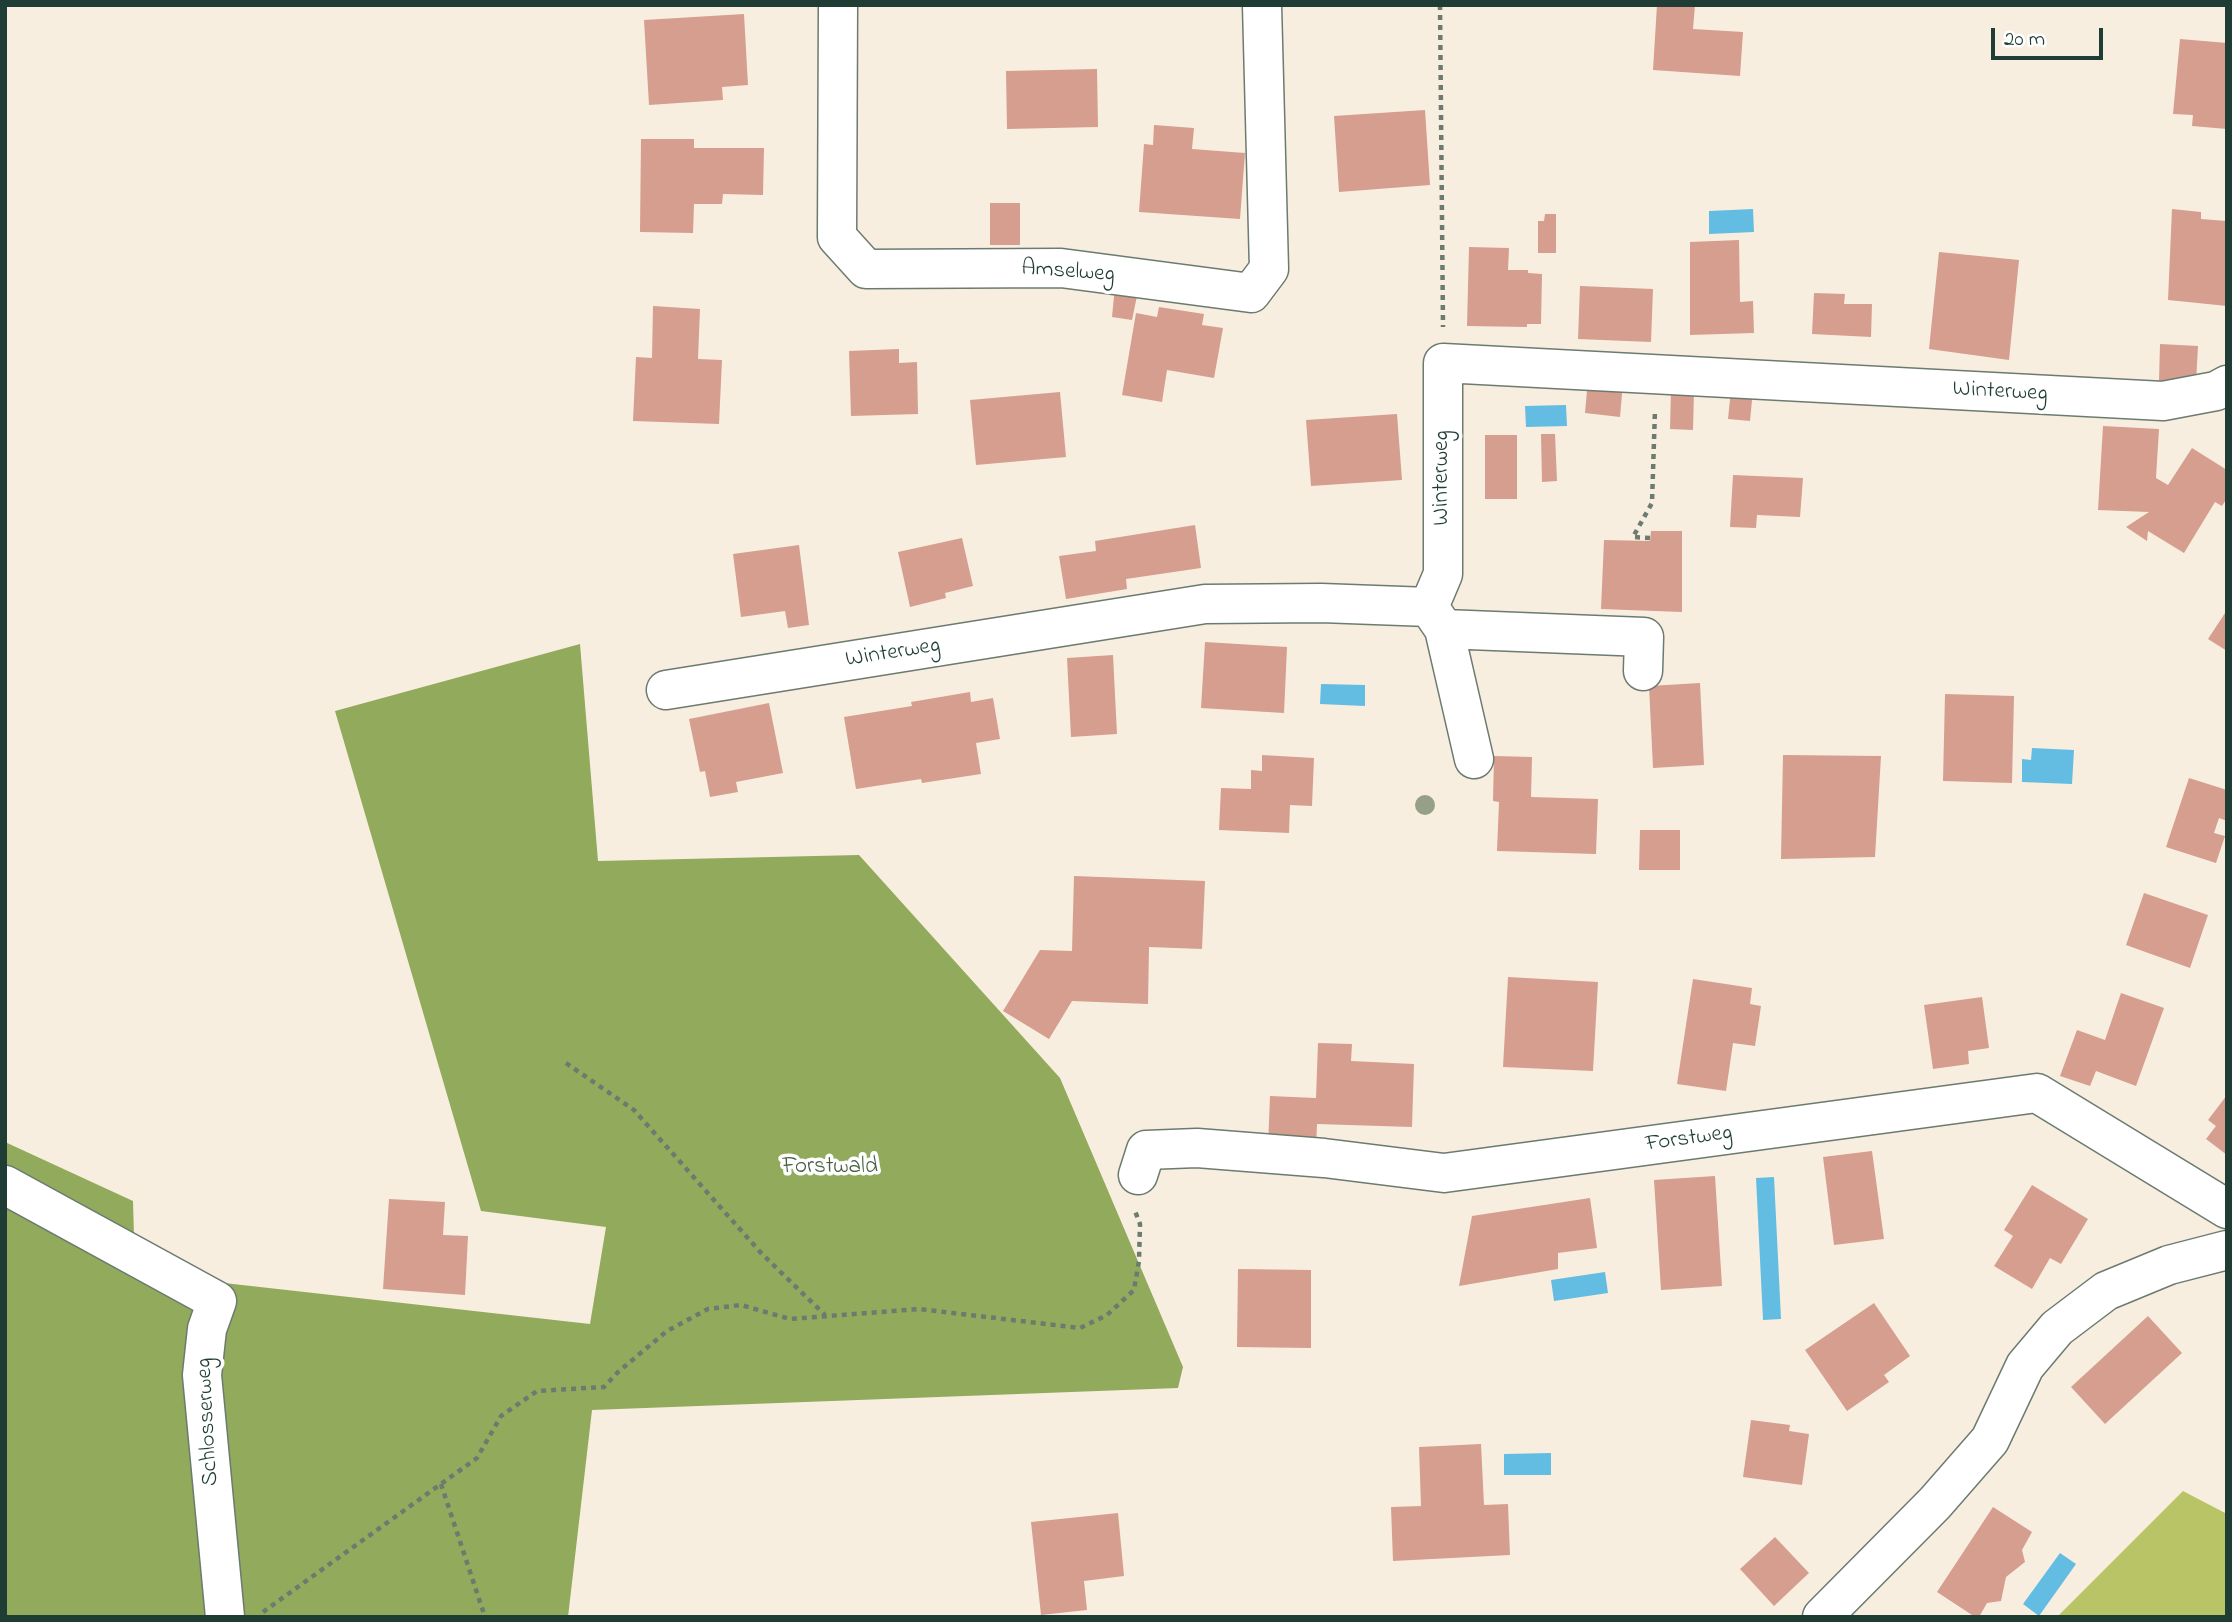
<!DOCTYPE html>
<style>
body{margin:0}
#map{position:relative;width:2232px;height:1622px;overflow:hidden;background:#f8eedf;font-family:"Indie Flower",sans-serif}
canvas{display:block}
.frame{position:absolute;inset:0;border:7px solid #1f3d34;pointer-events:none}
.scale{position:absolute;left:1991px;top:28px;width:112px;height:32px;box-sizing:border-box;border:4px solid #1f3d34;border-top:0;padding-left:9px;font-size:21px;line-height:24px;white-space:nowrap;color:#1f3d34;-webkit-text-stroke:5px #fff;paint-order:stroke}
</style>
<div id="map">
<canvas width="2232" height="1622"></canvas>
<div class="frame"></div>
<div class="scale">20 m</div>
</div>
<script>
const ctx = document.querySelector('canvas').getContext('2d');
ctx.lineJoin = 'round';
function paint(path, color) { ctx.fillStyle = color; ctx.fill(path, 'evenodd'); }
const poly = rows => new Path2D(rows.map(r => 'M' + r).join(''));
function strokePath(path, color, width, dash) { ctx.strokeStyle = color; ctx.lineWidth = width; ctx.lineCap = dash ? 'butt' : 'round'; ctx.setLineDash(dash || []); ctx.stroke(path); }
function label(font, color, halo, rows, align = 'center') {
  ctx.font = font + ' "Indie Flower",sans-serif'; ctx.lineWidth = 7; ctx.setLineDash([]); ctx.textBaseline = 'middle'; ctx.strokeStyle = halo; ctx.fillStyle = color; for (const [text, x, y, turn = 0] of rows) {
    ctx.save(); ctx.translate(x, y); ctx.rotate((+turn || 0) * Math.PI / 180); ctx.textAlign = isNaN(turn) ? turn : align; if (halo) ctx.strokeText(text, 0, 0); ctx.fillText(text, 0, 0); ctx.restore();
  }
}
paint(poly([
 [2183,1491,2227,1514,2227,1617,2057,1617]
]), '#b8c466');
paint(poly([
 [580,644,598,861,859,855,1060,1078,1183,1367,1178,1388,592,1410,568,1617,5,1617,5,1142,133,1201,135,1273,590,1324,606,1227,481,1211,335,711]
]), '#92aa5b');
paint(poly([
 [1753,209,1754,232,1709,234,1709,211],
 [1566,405,1567,426,1526,427,1525,406],
 [1321,684,1365,685,1365,706,1320,704],
 [2032,748,2074,750,2072,784,2022,782,2022,759,2031,760],
 [1774,1177,1781,1319,1763,1320,1756,1178],
 [1605,1272,1608,1293,1554,1301,1551,1280],
 [1551,1453,1551,1475,1504,1475,1504,1454],
 [2060,1553,2076,1564,2039,1616,2023,1604]
]), '#63bce1');
paint(poly([
 [1657,5,1695,5,1693,29,1743,32,1740,76,1653,70],
 [744,14,748,85,722,87,723,100,649,105,644,20],
 [2180,39,2227,43,2227,129,2192,126,2193,115,2173,114],
 [1097,69,1098,127,1007,129,1006,71],
 [1425,110,1430,185,1339,192,1334,116],
 [1154,125,1194,128,1192,149,1245,153,1240,219,1139,212,1144,144,1153,145],
 [641,139,694,139,694,148,764,148,763,195,723,194,722,204,694,204,693,233,640,232],
 [990,203,1020,203,1020,245,990,245],
 [2172,209,2201,212,2201,219,2227,221,2227,306,2168,300],
 [1545,214,1556,214,1556,253,1538,253,1538,221,1544,221],
 [1739,240,1740,302,1753,301,1754,333,1690,335,1690,242],
 [1469,247,1509,248,1508,270,1528,270,1528,273,1542,274,1541,324,1527,324,1527,327,1467,326],
 [1939,252,2019,260,2009,360,1929,349],
 [1115,286,1138,291,1132,320,1112,317],
 [1580,286,1653,289,1651,342,1578,339],
 [1814,293,1845,294,1844,304,1872,304,1871,337,1812,334],
 [653,306,700,309,698,359,722,360,719,424,633,421,636,357,652,358],
 [1159,307,1204,314,1202,325,1223,328,1214,378,1167,370,1162,402,1122,395,1136,313,1157,317],
 [2160,344,2198,346,2196,383,2159,381],
 [899,349,899,363,917,362,918,414,851,416,849,351],
 [1588,379,1623,382,1620,417,1585,413],
 [1731,389,1753,390,1750,421,1728,419],
 [1671,390,1694,390,1693,430,1670,429],
 [1060,392,1066,457,976,465,970,400],
 [1397,414,1402,480,1311,486,1306,420],
 [2103,426,2159,429,2156,478,2168,485,2192,448,2227,470,2227,498,2222,506,2215,502,2184,553,2148,531,2147,541,2126,527,2149,512,2098,510],
 [1541,434,1555,434,1557,481,1542,482],
 [1485,435,1517,435,1517,499,1485,499],
 [1733,475,1803,478,1800,517,1757,515,1756,528,1730,527],
 [1195,525,1201,568,1126,579,1127,589,1066,599,1059,556,1096,551,1095,541],
 [1651,531,1682,531,1682,612,1601,609,1604,540,1650,541],
 [962,538,973,586,945,593,946,598,910,607,898,552],
 [799,545,809,625,788,628,785,611,741,617,733,554],
 [2227,610,2227,651,2208,639],
 [1205,642,1287,647,1284,713,1201,708],
 [1113,655,1117,734,1071,737,1067,658],
 [1700,683,1704,765,1653,768,1649,686],
 [970,692,971,702,993,698,1000,739,976,743,981,774,922,783,921,779,856,789,844,717,912,706,911,702],
 [1945,694,2014,696,2012,783,1943,781],
 [769,703,783,773,736,782,738,792,710,797,705,771,700,772,689,719],
 [1262,755,1314,758,1312,806,1290,805,1289,833,1219,830,1221,788,1251,789,1251,770,1262,771],
 [1783,755,1881,756,1875,857,1781,859],
 [1494,756,1532,757,1531,797,1598,799,1596,854,1497,851,1499,802,1493,801],
 [2189,778,2227,790,2227,821,2219,818,2214,833,2225,836,2216,863,2166,847],
 [1640,830,1680,830,1680,870,1639,870],
 [1074,876,1205,881,1202,949,1149,947,1148,1004,1072,1001,1049,1039,1003,1011,1040,950,1072,951],
 [2144,893,2208,915,2190,968,2126,945],
 [1508,977,1598,982,1593,1071,1503,1067],
 [1693,979,1752,988,1750,1004,1761,1006,1755,1046,1733,1043,1726,1091,1677,1084],
 [2121,993,2164,1008,2136,1086,2096,1071,2090,1086,2060,1076,2077,1030,2105,1040],
 [1982,997,1989,1048,1968,1051,1969,1064,1933,1069,1924,1005],
 [1318,1043,1352,1044,1351,1061,1414,1064,1412,1127,1317,1124,1316,1148,1268,1147,1270,1096,1316,1098],
 [2227,1095,2227,1155,2206,1139,2216,1126,2208,1120],
 [1872,1151,1884,1239,1834,1245,1823,1157],
 [1715,1176,1722,1286,1661,1290,1654,1180],
 [2032,1185,2088,1219,2061,1264,2050,1258,2032,1289,1994,1266,2013,1236,2004,1230],
 [1590,1198,1597,1248,1558,1253,1558,1269,1459,1286,1472,1216],
 [389,1199,445,1202,443,1235,468,1236,465,1295,383,1289],
 [1238,1269,1311,1270,1311,1348,1237,1347],
 [1874,1303,1910,1356,1884,1375,1889,1382,1847,1411,1805,1350],
 [2148,1316,2182,1353,2105,1424,2071,1387],
 [1751,1420,1790,1425,1789,1431,1809,1434,1802,1485,1743,1477],
 [1481,1444,1484,1505,1508,1504,1510,1555,1393,1561,1391,1507,1421,1506,1419,1447],
 [1993,1507,2032,1532,2022,1550,2025,1562,2006,1577,2001,1601,1987,1603,1979,1617,1975,1617,1937,1592],
 [1118,1513,1124,1576,1084,1581,1087,1610,1041,1615,1031,1522],
 [1775,1537,1809,1573,1774,1606,1740,1569]
]), '#d59e8f');
const minor = poly([
 [838,5,837,237,866,269,1061,268,1251,293,1269,269,1262,5],
 [1429,607,1444,629,1644,637,1643,671],
 [1444,629,1474,759],
 [666,690,1205,604,1321,603,1429,607,1443,574,1443,363,2163,401,2216,391,2227,385],
 [1138,1175,1146,1150,1197,1148,1324,1158,1444,1173,2037,1093,2227,1209],
 [5,1185,217,1301,207,1329,202,1375,225,1617],
 [1822,1617,1935,1503,1990,1440,2025,1366,2057,1328,2106,1291,2169,1265,2227,1250]
]);
strokePath(minor, '#6b7b70', 41);
strokePath(poly([
 [1440,5,1443,327],
 [1650,538,1633,537,1652,503,1655,410],
 [566,1063,634,1110,762,1254,825,1315],
 [441,1484,485,1617],
 [263,1612,477,1458,501,1416,537,1391,604,1387,618,1372,667,1331,708,1309,741,1305,790,1319,919,1309,1080,1328,1107,1315,1134,1290,1139,1261,1140,1224,1135,1211]
]), '#6b7b70', 4.5, [5, 5]);
strokePath(minor, '#fff', 38);
ctx.fillStyle = '#969f88';
for (const [x, y] of [
 [1425,805]
]) { ctx.beginPath(); ctx.arc(x, y, 10, 0, 2 * Math.PI); ctx.fill(); }
label('23px', '#1f3d34', '#fff', [
 ["Amselweg",1068,273,4],
 ["Winterweg",2000,393,3],
 ["Winterweg",1443,478,-90],
 ["Winterweg",893,654,-9],
 ["Forstweg",1689,1140,-8],
 ["Schlosserweg",209,1422,-93]
]);
label('23px', '#455f40', '#fff', [
 ["Forstwald",830,1168]
]);
</script>
